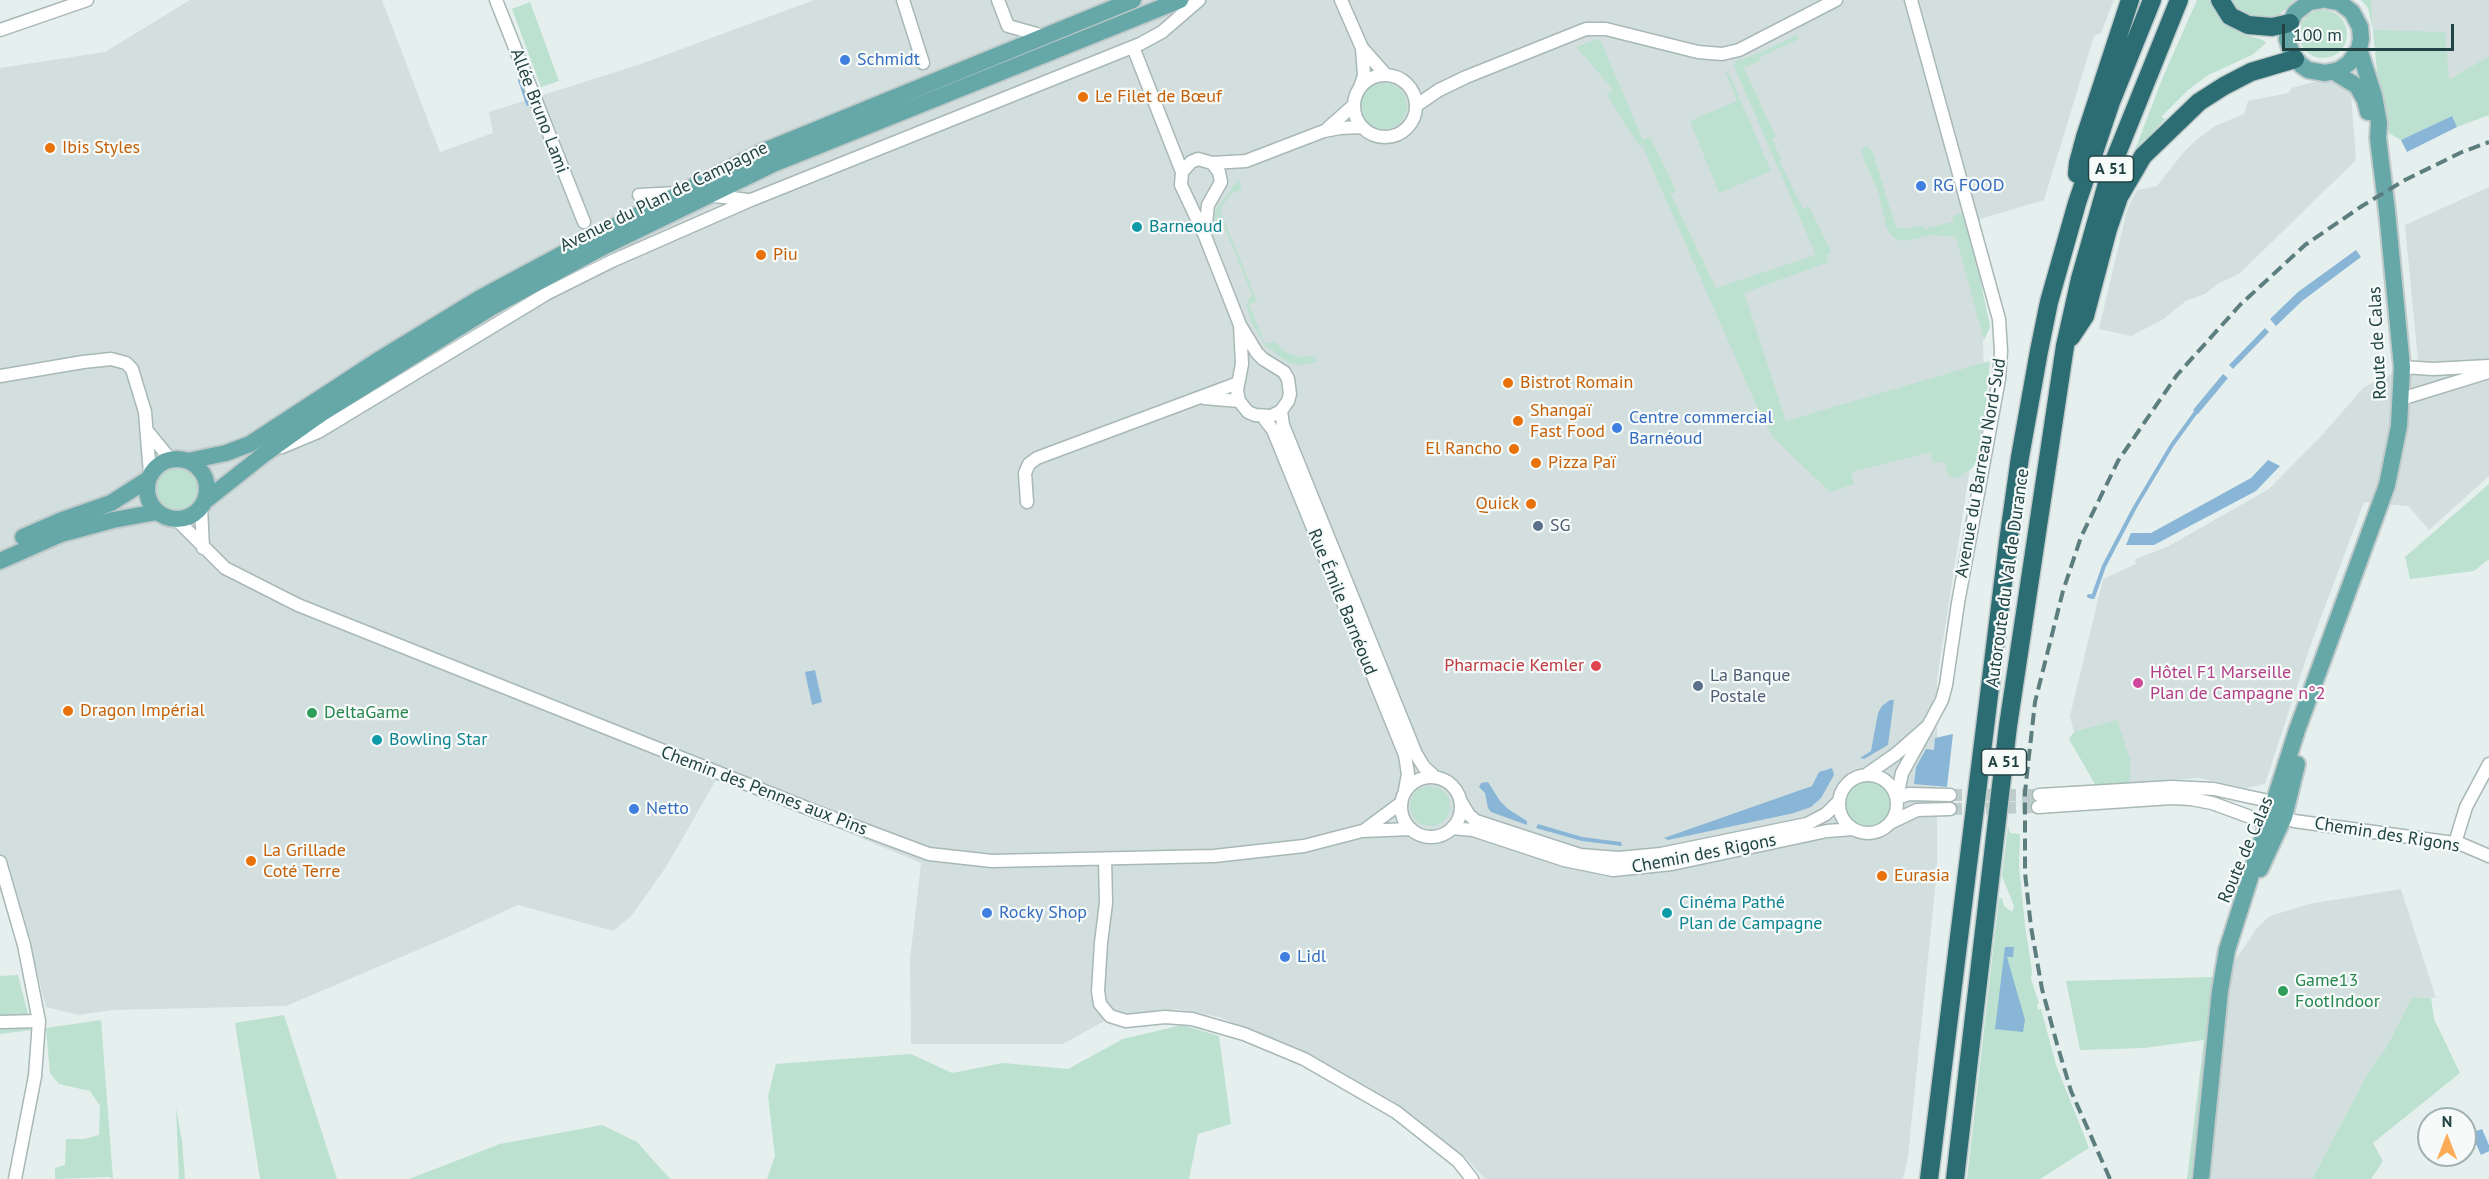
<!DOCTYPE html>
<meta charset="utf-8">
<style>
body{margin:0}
#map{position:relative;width:2489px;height:1179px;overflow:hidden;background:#e5efed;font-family:"PT Sans",sans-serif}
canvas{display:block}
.north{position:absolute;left:2417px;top:1107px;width:60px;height:60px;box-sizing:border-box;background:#f6fbfa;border:2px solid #a1b1b1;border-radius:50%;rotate:0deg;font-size:16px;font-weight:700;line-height:24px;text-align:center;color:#224343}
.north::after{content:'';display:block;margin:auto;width:21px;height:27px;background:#fcac56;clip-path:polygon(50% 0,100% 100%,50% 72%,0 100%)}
.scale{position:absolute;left:2282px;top:24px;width:172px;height:27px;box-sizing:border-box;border:3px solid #224343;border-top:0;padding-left:8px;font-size:18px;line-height:21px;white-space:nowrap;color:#224343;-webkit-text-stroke:4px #f6fbfa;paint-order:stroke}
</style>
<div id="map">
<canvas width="2489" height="1179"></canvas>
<div class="north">N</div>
<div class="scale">100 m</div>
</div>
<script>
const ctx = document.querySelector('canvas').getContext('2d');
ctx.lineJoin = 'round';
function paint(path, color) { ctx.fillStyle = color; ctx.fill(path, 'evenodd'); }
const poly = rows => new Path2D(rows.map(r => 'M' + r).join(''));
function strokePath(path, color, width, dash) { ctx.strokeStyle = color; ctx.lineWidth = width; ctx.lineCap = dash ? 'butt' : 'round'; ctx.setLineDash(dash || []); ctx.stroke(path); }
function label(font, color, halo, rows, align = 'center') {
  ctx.font = font + ' "PT Sans",sans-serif'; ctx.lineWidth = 4.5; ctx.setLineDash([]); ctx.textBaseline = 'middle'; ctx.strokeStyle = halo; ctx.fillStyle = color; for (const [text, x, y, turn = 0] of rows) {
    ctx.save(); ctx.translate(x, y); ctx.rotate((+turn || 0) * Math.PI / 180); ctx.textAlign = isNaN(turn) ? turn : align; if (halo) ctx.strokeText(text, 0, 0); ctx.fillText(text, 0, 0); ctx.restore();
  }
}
paint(poly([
 [190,0,382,0,440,152,493,133,489,112,641,64,814,0,2114,0,2101,33,2094,36,2044,200,1980,219,1984,379,1937,679,1937,869,1908,1157,1903,1179,1485,1179,1466,1158,1455,1152,1413,1118,1331,1071,1312,1056,1219,1017,1177,1009,1135,1014,1104,1021,1063,1044,911,1044,910,960,921,863,717,778,666,867,632,915,613,931,518,905,448,937,286,1006,112,1010,78,1015,46,1007,13,885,0,885,0,68,105,52],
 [2371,0,2489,0,2489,56,2449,81,2373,30],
 [2320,80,2334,81,2351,94,2356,160,2239,274,2219,283,2205,294,2186,301,2162,320,2131,336,2099,329,2127,210,2137,190,2157,186,2183,153,2196,140,2215,126,2244,114,2248,101,2288,93,2292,88],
 [2489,187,2489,476,2429,530,2408,506,2364,502,2311,644,2265,784,2246,788,2199,778,2130,783,2129,764,2116,722,2074,732,2070,716,2103,579,2136,564,2135,559,2167,547,2269,489,2322,435,2364,387,2418,361,2405,225],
 [2401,889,2436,998,2412,997,2386,1048,2369,1071,2312,1179,2206,1179,2227,987,2234,962,2257,928,2270,916,2309,904]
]), '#d3dfde');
paint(poly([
 [2197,0,2210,0,2216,12,2227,24,2239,33,2263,40,2266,43,2252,55,2208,75,2187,91,2161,117,2165,119,2133,155,2163,77],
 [2226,0,2295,0,2279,15,2269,19,2254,20,2232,7],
 [2361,0,2371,0,2373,30,2445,32,2449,80,2489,56,2489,115,2457,127,2452,116,2401,140,2389,133,2380,102,2373,30,2368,8],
 [530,2,559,81,541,87,512,9],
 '2299 34a24 24 0 1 1 48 0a24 24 0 1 1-48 0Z',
 [1797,35,1799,39,1760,57,1761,60,1744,68,1776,137,1772,139,1781,159,1779,160,1803,209,1809,206,1831,252,1827,255,1828,262,1744,293,1786,421,1990,361,1986,403,1976,462,1972,468,1958,478,1948,476,1945,462,1933,463,1931,452,1851,472,1854,484,1830,492,1774,438,1762,418,1642,145,1639,146,1607,95,1613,89,1576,47,1598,39,1601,42,1643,140,1650,137,1676,191,1671,195,1716,288,1816,255,1734,66,1735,61,1752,56],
 [1725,71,1729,74,1771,171,1719,193,1690,121,1737,101],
 '1361 106a23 23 0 1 1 46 0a23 23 0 1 1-46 0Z',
 [1867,146,1873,153,1896,227,1907,229,1923,225,1925,229,1954,221,1953,216,1965,212,1989,321,1990,327,1984,340,1956,237,1931,235,1905,241,1898,240,1892,236,1887,229,1877,188,1865,163,1861,149],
 [1239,179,1242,189,1230,194,1220,210,1257,301,1249,304,1265,344,1274,341,1287,353,1300,357,1315,356,1317,362,1299,365,1288,363,1265,345,1251,321,1246,304,1252,295,1222,221,1217,227,1214,219,1216,209],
 '154 490a24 24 0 1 1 48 0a24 24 0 1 1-48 0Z',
 [2489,484,2489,559,2474,571,2410,579,2405,557],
 [2117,720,2130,759,2130,783,2096,786,2069,739,2074,732],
 '1846 804a22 22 0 1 1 44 0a22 22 0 1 1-44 0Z',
 '1410 806a20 20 0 1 1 40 0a20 20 0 1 1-40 0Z',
 [2008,826,2010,833,2020,834,2019,865,2025,926,2032,971,2031,979,2039,1003,2037,1004,2038,1010,2041,1009,2056,1065,2089,1148,2040,1179,1967,1179,1999,898,2002,898,2004,906,2012,912,2014,906,2002,876],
 [18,975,32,1030,0,1034,0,976],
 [2213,977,2191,1179,2187,1179,2204,1040,2144,1048,2080,1050,2066,981],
 [2412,997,2431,998,2434,1019,2460,1073,2373,1143,2383,1161,2371,1179,2312,1179,2369,1071,2386,1048],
 [284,1015,337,1179,260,1179,235,1023],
 [101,1020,113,1179,109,1177,55,1179,55,1168,65,1165,66,1139,84,1139,99,1135,100,1106,90,1091,59,1084,50,1073,46,1028],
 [1182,1025,1219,1036,1231,1124,1198,1134,1189,1179,767,1179,775,1156,768,1096,776,1064,911,1054,952,1073,1003,1063,1068,1069,1123,1039],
 [176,1108,182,1141,185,1179,179,1179],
 [602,1125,637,1142,670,1179,409,1179,500,1144]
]), '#bce1d0');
paint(poly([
 [2452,116,2457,127,2407,152,2401,140],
 [2356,250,2361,257,2302,301,2276,326,2270,319,2298,292],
 [2265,328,2269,332,2233,369,2229,365],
 [2223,374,2228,378,2198,414,2193,410],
 [2268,460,2280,466,2256,491,2154,545,2126,545,2131,533,2151,533,2251,478],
 [815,670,822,702,812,705,805,672],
 [1890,700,1894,700,1888,745,1864,759,1860,758,1871,751,1878,713,1882,706],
 [1953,734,1947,787,1914,784,1916,767,1926,749,1934,750,1935,738],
 [1832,768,1834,775,1821,798,1811,807,1794,813,1668,840,1664,838,1812,786,1819,772],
 [1488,782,1500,801,1508,809,1527,821,1527,825,1491,812,1488,808,1485,793,1479,787,1481,783],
 [1538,824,1582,837,1621,842,1622,846,1582,841,1536,828],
 [2005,947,2014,947,2013,957,2007,957,2025,1020,2023,1032,1995,1029],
 [2482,1129,2489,1145,2489,1151,2481,1155,2471,1133]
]), '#89b6d7');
strokePath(poly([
 [520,80,528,104,531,104],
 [2089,596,2093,597,2104,566,2135,507,2172,445,2196,412]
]), '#89b6d7', 4);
strokePath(poly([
 [1950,795,2039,795],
 [1950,809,2038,807]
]), '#becdcb', 12, [12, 6]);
const minor = poly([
 [496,0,584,222],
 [903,0,923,63],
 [998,0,1008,26,1044,36],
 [1341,0,1362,48,1364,75,1360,88],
 [1911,0,1999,319,2001,351,1999,379,1958,603,1946,685,1942,700,1928,726],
 [0,30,87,0],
 [1133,47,1182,172],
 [1363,49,1386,75],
 '1354 106a31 31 0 1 1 62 0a31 31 0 1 1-62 0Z',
 [1417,105,1439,90,1466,77,1586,29,1606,29,1698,52,1722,54,1739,50,1836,0],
 [1328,128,1354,105],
 [639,195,678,193],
 [708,195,748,200],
 [1205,232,1208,205,1221,182,1219,172,1212,163],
 [1240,325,1242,364,1237,390,1239,401,1248,412,1255,415,1271,416,1281,411,1288,401,1290,394,1288,379,1284,372,1263,359,1257,353,1240,325,1205,236,1181,185,1182,172,1191,162,1198,159,1212,163,1246,161,1324,131,1340,128,1362,127],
 [2402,367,2433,369,2489,366],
 [0,376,83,362,111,359,126,363,132,369,145,412,150,474],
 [1204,398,1239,401],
 [2401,399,2489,372],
 [1281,411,1283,425,1416,754,1424,767,1435,777],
 [1263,417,1273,430,1405,755,1408,774,1405,790],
 [148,432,171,460],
 [282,447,318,432,546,294,612,261,751,200,1140,44,1162,32,1199,0],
 [1027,502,1025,473,1029,464,1037,458,1238,383],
 [201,507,203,548],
 [177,520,225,568,298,605,822,814,929,854,992,861,1214,856,1304,846,1362,831,1411,829],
 '1839 804a29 29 0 1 1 58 0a29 29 0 1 1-58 0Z',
 [1866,775,1896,754,1928,726,1902,773,1897,798,1909,794,1950,795],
 '1401 807a30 30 0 1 1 60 0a30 30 0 1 1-60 0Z',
 [2039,795,2172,787,2214,789,2273,802,2284,817,2294,821,2461,844,2489,856],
 [1460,800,1469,815,1476,821,1580,855,1619,858,1661,854,1807,824,1826,814,1839,801],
 [2038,807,2171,798,2191,799,2212,803,2267,823,2274,820],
 [1892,822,1917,810,1950,809],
 [1452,828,1473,830,1564,860,1613,870,1672,864,1827,831,1853,829],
 [1366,829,1401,803],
 [2455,843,2466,807,2489,764],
 [1105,859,1106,903,1101,943,1098,991,1100,1004,1110,1016,1126,1021,1165,1017,1192,1019,1244,1034,1304,1059,1396,1112,1458,1161,1472,1179],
 [0,862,24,945,39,1021,35,1076,15,1179],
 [0,1022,39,1021]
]);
const major = poly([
 [2321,0,2309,2,2295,13,2288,28,2287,39,2292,54,2301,65,2308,70,2325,73,2339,70,2349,63,2359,49,2361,39,2360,27,2352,12,2339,2,2327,0],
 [2334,72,2357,86,2365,100,2368,112],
 '147 489a30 30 0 1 1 60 0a30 30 0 1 1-60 0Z',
 [188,461,226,453,250,444,380,359,480,298,592,238,764,151,1133,0],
 [205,501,263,455,322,413,492,307,605,246,773,164,1180,0],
 [23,537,62,520,111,503,147,480],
 [0,561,61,534,113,520,157,512],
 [2260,869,2284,817,2297,764],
 [2201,1179,2220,991,2227,950,2297,730,2387,485,2399,426,2402,367,2387,211,2378,138,2379,123,2374,96,2359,49]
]);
const highway = poly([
 [2220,0,2230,16,2248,25,2272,27,2290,23],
 [2077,174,2078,163,2085,137,2130,0],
 [2071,337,2085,316,2108,229,2119,197,2143,156,2199,102,2224,86,2251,72,2295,59],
 [1929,1179,2008,542,2020,457,2039,351,2049,302,2077,203,2111,102,2152,0],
 [1955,1179,2008,726,2065,346,2080,279,2112,166,2179,0]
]);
strokePath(minor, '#a7b8b7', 15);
strokePath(major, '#c1caca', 20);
strokePath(highway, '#c1caca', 21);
strokePath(minor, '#fff', 12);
strokePath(major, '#66a7a8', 16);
strokePath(highway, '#2b6d72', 18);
strokePath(poly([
 [2110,1179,2071,1091,2057,1044,2042,989,2031,927,2025,873,2025,792,2035,702,2063,591,2081,537,2118,461,2177,375,2240,305,2305,245,2362,206,2405,180,2462,152,2489,142]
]), '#5d7e7e', 4, [12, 6]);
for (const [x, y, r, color] of [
 [845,60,6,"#3f7fe0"],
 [1083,97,6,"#e8710a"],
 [50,148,6,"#e8710a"],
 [1921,186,6,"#3f7fe0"],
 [1137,227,6,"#0f9aa8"],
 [761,255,6,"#e8710a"],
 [1508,383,6,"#e8710a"],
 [1518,421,6,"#e8710a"],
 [1617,428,6,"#3f7fe0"],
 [1514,449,6,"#e8710a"],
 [1536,463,6,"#e8710a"],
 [1531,504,6,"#e8710a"],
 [1538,526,6,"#5c6f8a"],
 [1596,666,6,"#e0444e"],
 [2138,683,6,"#d1479c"],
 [1698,686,6,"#5c6f8a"],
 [68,711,6,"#e8710a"],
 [312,713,6,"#2e9e5b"],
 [377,740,6,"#0f9aa8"],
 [634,809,6,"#3f7fe0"],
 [251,861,6,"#e8710a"],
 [1882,876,6,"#e8710a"],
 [987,913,6,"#3f7fe0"],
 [1667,913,6,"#0f9aa8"],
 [1285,957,6,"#3f7fe0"],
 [2283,991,6,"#2e9e5b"]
]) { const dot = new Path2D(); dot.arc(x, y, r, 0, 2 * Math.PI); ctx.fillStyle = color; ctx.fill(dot); strokePath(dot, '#f6fbfa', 2); }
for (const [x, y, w] of [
 [2111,169,45],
 [2004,762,45]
]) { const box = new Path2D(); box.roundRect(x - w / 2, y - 13, w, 26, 4.5); ctx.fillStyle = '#f6fbfa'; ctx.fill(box); strokePath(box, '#224343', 1.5); }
label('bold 16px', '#224343', null, [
 ["A 51",2111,169],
 ["A 51",2004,762]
]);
label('18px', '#366cbe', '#f6fbfa', [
 ["Schmidt",857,60],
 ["RG FOOD",1933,186],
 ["Centre commercial",1629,418],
 ["Barnéoud",1629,439],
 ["Netto",646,809],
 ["Rocky Shop",999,913],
 ["Lidl",1297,957]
], 'left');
label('18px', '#c56008', '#f6fbfa', [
 ["Le Filet de Bœuf",1095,97],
 ["Ibis Styles",62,148],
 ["Piu",773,255],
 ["Bistrot Romain",1520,383],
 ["Shangaï",1530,411],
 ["Fast Food",1530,432],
 ["El Rancho",1502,449,"right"],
 ["Pizza Paï",1548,463],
 ["Quick",1519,504,"right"],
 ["Dragon Impérial",80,711],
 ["La Grillade",263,851],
 ["Coté Terre",263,872],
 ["Eurasia",1894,876]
], 'left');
label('18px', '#224343', '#f6fbfa', [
 ["Allée Bruno Lami",539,111,69],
 ["Avenue du Plan de Campagne",664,197,-26],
 ["Route de Calas",2378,343,-93],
 ["Avenue du Barreau Nord-Sud",1981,468,-80],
 ["Autoroute du Val de Durance",2008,578,-82],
 ["Rue Émile Barnéoud",1342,602,68],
 ["Chemin des Pennes aux Pins",764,791,21],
 ["Chemin des Rigons",2387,835,9],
 ["Route de Calas",2246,850,-67],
 ["Chemin des Rigons",1704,854,-11]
]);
label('18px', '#0d838f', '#f6fbfa', [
 ["Barneoud",1149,227],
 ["Bowling Star",389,740],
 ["Cinéma Pathé",1679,903],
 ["Plan de Campagne",1679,924]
], 'left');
label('18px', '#4e5e75', '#f6fbfa', [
 ["SG",1550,526],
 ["La Banque",1710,676],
 ["Postale",1710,697]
], 'left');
label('18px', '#be3a42', '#f6fbfa', [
 ["Pharmacie Kemler",1584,666]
], 'right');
label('18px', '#b23c85', '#f6fbfa', [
 ["Hôtel F1 Marseille",2150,673],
 ["Plan de Campagne n°2",2150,694]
], 'left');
label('18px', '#27864d', '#f6fbfa', [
 ["DeltaGame",324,713],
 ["Game13",2295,981],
 ["FootIndoor",2295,1002]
], 'left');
</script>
